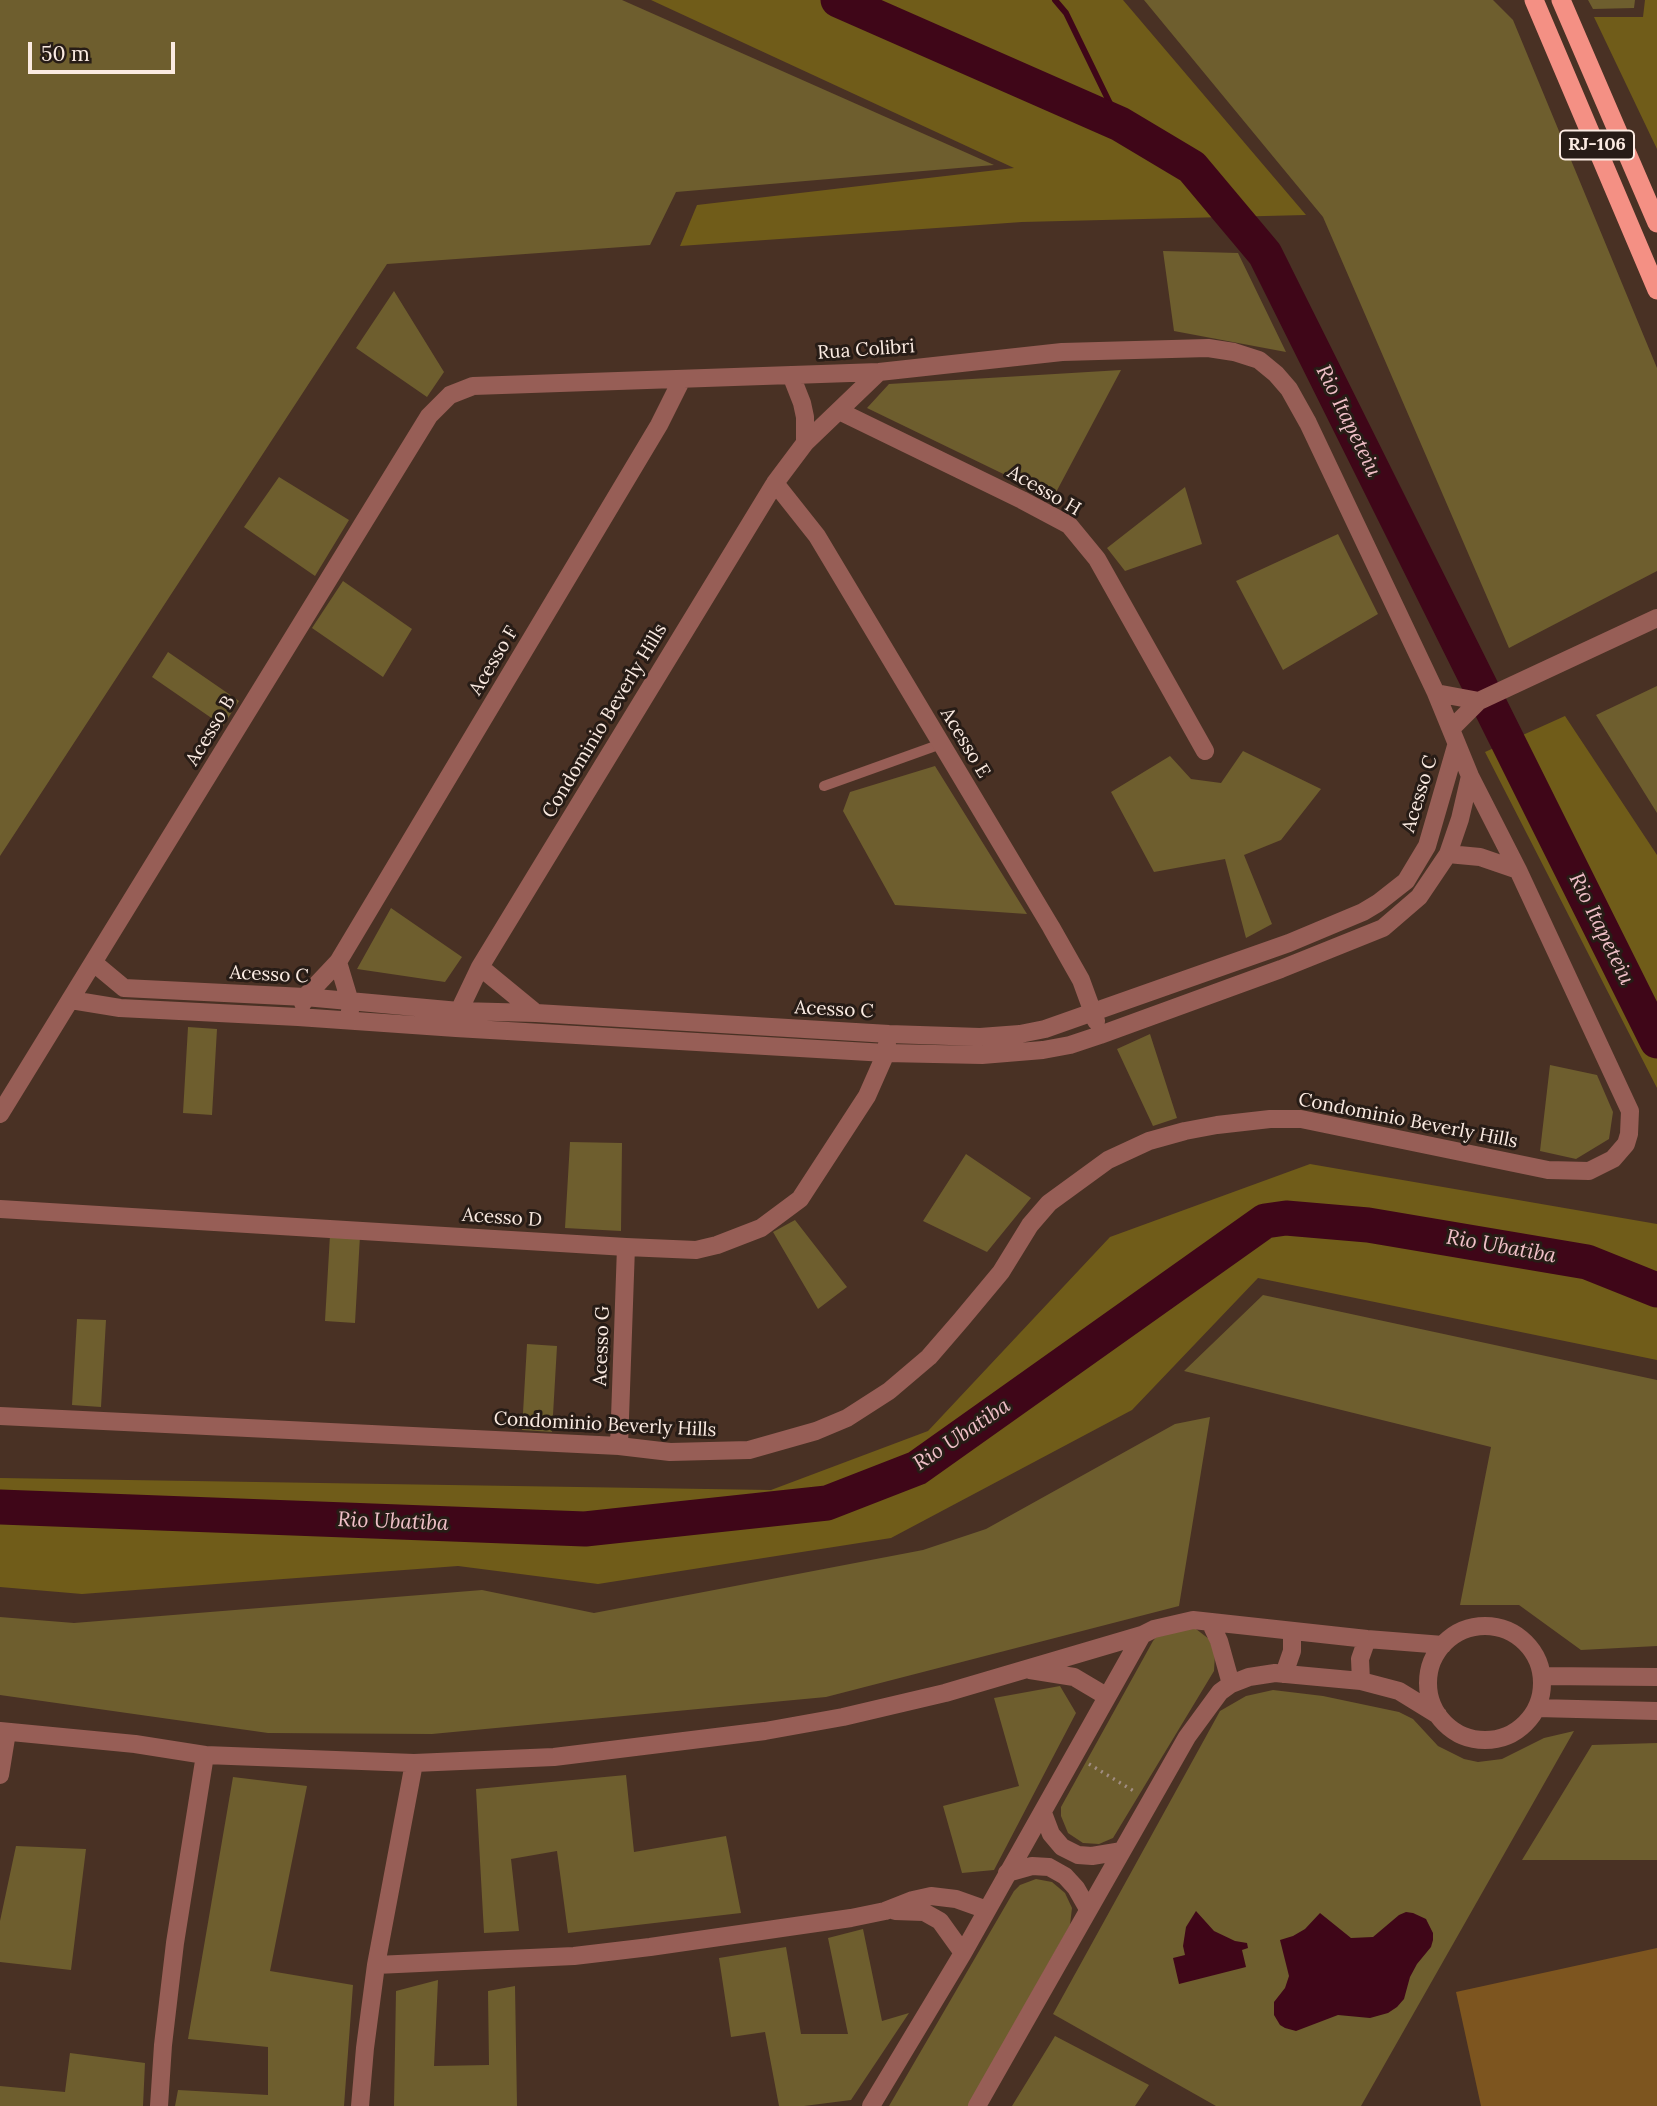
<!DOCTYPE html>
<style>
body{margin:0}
#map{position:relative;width:1657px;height:2106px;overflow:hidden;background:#493124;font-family:Lora,serif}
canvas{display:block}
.scale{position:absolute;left:28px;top:42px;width:147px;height:32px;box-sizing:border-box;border:4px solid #fbebe2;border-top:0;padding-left:9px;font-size:21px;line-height:24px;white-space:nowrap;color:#fbebe2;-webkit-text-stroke:5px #271c16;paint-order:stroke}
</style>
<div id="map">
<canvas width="1657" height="2106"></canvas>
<div class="scale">50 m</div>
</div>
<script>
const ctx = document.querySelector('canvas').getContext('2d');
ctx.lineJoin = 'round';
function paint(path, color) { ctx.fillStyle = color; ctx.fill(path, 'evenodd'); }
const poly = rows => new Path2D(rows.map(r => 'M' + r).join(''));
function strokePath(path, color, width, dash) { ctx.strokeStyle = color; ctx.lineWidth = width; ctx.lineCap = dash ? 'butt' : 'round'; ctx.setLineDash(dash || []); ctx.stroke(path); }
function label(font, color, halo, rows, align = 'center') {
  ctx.font = font + ' Lora,serif'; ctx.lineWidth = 6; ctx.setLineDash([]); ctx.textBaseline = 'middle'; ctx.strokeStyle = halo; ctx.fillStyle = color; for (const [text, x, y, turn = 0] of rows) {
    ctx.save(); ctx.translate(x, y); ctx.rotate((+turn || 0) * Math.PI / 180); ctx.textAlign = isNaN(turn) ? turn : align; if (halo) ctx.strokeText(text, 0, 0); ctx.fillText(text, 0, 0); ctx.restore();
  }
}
paint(poly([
 [0,0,622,0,994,165,676,192,650,245,387,264,0,856],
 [1144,0,1493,0,1513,20,1657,368,1657,571,1509,648,1323,217],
 [1588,0,1635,0,1634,8,1593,9],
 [1163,251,1238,253,1286,352,1174,331],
 [394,291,444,372,427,397,356,348],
 [1121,370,1053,498,867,408,889,384],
 [279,477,349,520,315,576,244,527],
 [1185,487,1202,544,1125,571,1107,548],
 [1338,534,1378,614,1283,670,1236,581],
 [343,581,412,629,383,677,312,628],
 [168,652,239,701,223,726,152,677],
 [1657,686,1657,813,1596,715],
 [1243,751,1321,789,1281,840,1244,855,1272,924,1246,938,1225,859,1154,872,1111,792,1170,756,1191,779,1221,783],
 [935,766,1027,914,895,905,843,811,850,792],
 [391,908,462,957,445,982,357,969],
 [188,1027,217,1029,212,1115,183,1113],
 [1150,1034,1177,1118,1153,1126,1117,1049],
 [1550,1065,1597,1075,1613,1112,1609,1139,1576,1159,1540,1151],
 [570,1142,622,1143,621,1231,565,1228],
 [966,1154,1031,1198,987,1252,923,1221],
 [795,1220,847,1287,818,1309,773,1232],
 [330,1235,360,1236,355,1323,325,1321],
 [1263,1295,1657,1380,1657,1646,1581,1650,1519,1605,1460,1605,1491,1447,1184,1371],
 [77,1319,106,1320,101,1407,72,1405],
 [527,1344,557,1346,552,1432,522,1430],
 [1210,1417,1179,1606,826,1697,432,1734,268,1733,0,1695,0,1617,74,1623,482,1590,594,1613,923,1550,986,1529,1175,1424],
 [1172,1627,1196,1629,1209,1639,1215,1654,1214,1671,1113,1838,1099,1844,1083,1843,1068,1833,1061,1816,1061,1807,1153,1641,1158,1635],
 [1060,1686,1076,1713,994,1870,962,1873,943,1806,1019,1786,994,1698],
 [1273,1690,1323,1696,1399,1712,1413,1719,1438,1746,1464,1759,1478,1762,1502,1759,1544,1738,1574,1731,1361,2106,1216,2106,1053,2014,1220,1711,1246,1696],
 [1657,1743,1657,1860,1522,1860,1592,1745],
 [626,1775,634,1852,726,1836,741,1913,568,1933,557,1851,511,1859,519,1931,484,1933,476,1789],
 [233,1777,307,1786,270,1971,353,1985,344,2106,175,2106,178,2090,268,2095,268,2047,188,2039],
 [16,1846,86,1849,71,1970,0,1962,0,1921],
 [1036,1879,1052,1882,1065,1893,1072,1908,1070,1925,968,2106,889,2106,1014,1891,1020,1885],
 [863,1929,882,2021,909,2013,851,2100,804,2106,779,2106,765,2032,731,2037,719,1958,786,1947,801,2034,848,2034,828,1938],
 [438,1980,434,2066,489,2065,488,1991,515,1986,517,2106,394,2106,396,1991],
 [1055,2036,1149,2085,1135,2106,1012,2106],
 [70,2053,145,2063,143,2106,0,2106,0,2086,65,2092]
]), '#6e5e2e');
paint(poly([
 [651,0,1123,0,1306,215,1022,222,680,246,697,205,1014,168],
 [1645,0,1657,0,1657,149,1594,17,1643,17],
 [1565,716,1657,855,1657,1088,1485,752],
 [1310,1164,1657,1224,1657,1360,1258,1278,1132,1410,891,1538,598,1584,458,1566,82,1594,0,1587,0,1478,771,1490,928,1431,1110,1237]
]), '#705c19');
paint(poly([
 [1196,1911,1214,1931,1235,1941,1247,1943,1248,1948,1242,1950,1246,1967,1179,1984,1173,1958,1185,1955,1183,1946,1186,1927],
 [1406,1912,1413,1913,1426,1919,1433,1933,1433,1940,1431,1947,1417,1964,1410,1977,1404,1999,1397,2007,1388,2013,1370,2018,1338,2015,1296,2031,1285,2028,1280,2025,1274,2015,1274,2002,1285,1988,1289,1976,1280,1940,1293,1936,1305,1929,1320,1913,1351,1938,1373,1937,1399,1915]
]), '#3f0618');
strokePath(poly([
 [1055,0,1066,13,1120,124]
]), '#3f0618', 6);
strokePath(poly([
 [838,0,1120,124,1192,167,1265,254,1657,1041],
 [0,1507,585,1529,827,1503,917,1468,1265,1221,1286,1218,1368,1225,1587,1262,1657,1290]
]), '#3f0618', 35);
paint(poly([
 [1657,1948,1657,2106,1481,2106,1456,1992]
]), '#7d551f');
strokePath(poly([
 [1089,1764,1137,1793]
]), '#a18d82', 3.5, [2, 5]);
strokePath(poly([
 [824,786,941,744]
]), '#975e56', 10);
strokePath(poly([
 [839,411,1022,500,1069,525,1097,559,1205,751],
 [805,443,879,372],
 [775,483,817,536,1051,927,1081,980,1096,1021],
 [1436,693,1479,701],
 [1451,729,1479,701,1657,618],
 [1448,854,1480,857,1518,870],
 [338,962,350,1002,350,1011],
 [94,963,124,988,305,997,459,1011,536,1013,889,1034,980,1037,1020,1034,1045,1029,1289,943,1363,912,1378,903,1406,881,1427,846,1456,746],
 [480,967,536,1013],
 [71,1000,120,1008,298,1017,456,1028,886,1053,982,1055,1043,1050,1070,1045,1100,1035,1281,969,1383,928,1419,897,1448,854,1460,819,1470,776],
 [303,1003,305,997,338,962,659,425,682,379],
 [458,1022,459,1011,480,967,775,483,805,443,805,417,802,403,791,375],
 [0,1114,429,416,450,395,473,386,879,372,1062,352,1208,348,1234,352,1259,360,1276,374,1289,389,1308,423,1436,693,1470,776,1518,870,1630,1111,1629,1134,1626,1144,1613,1159,1589,1171,1548,1170,1301,1119,1270,1119,1217,1125,1185,1131,1149,1141,1108,1160,1049,1203,1030,1225,1001,1272,961,1320,929,1357,889,1391,847,1418,816,1431,749,1450,670,1452,619,1446,0,1416],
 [0,1209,626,1247,696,1250,717,1245,761,1228,800,1199,867,1096,886,1053,887,1044],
 [619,1446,626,1247],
 [1210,1622,1219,1641,1231,1684],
 '1428 1683a57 57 0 1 1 114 0a57 57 0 1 1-114 0Z',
 [1030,1670,1074,1677,1106,1696],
 [1284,1674,1292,1651,1292,1631],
 [1542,1676,1657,1677],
 [1361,1681,1360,1659,1367,1639],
 [1537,1708,1657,1711],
 [0,1731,135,1744,205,1755,414,1763,554,1757,765,1731,843,1717,945,1693,1142,1635],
 [0,1775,7,1732],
 [1043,1813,1051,1834,1062,1847,1078,1855,1092,1856,1122,1851],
 [1007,1873,1032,1866,1049,1867,1065,1876,1076,1888,1088,1909],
 [895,1911,924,1912,940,1921,963,1953],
 [376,1965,574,1956,650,1947,851,1918,885,1911,913,1900,931,1896,956,1899,987,1910],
 [159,2106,163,2045,175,1943,205,1755],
 [360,2106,365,2048,376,1965,414,1763],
 [871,2106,963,1953,1142,1635,1154,1629,1193,1620,1367,1639,1443,1645],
 [977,2106,1187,1737,1220,1692,1231,1684,1249,1677,1275,1673,1361,1681,1399,1691,1438,1715]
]), '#975e56', 18);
strokePath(poly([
 [1534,0,1657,290],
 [1561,0,1657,223]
]), '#f49084', 19);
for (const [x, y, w] of [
 [1597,145,74]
]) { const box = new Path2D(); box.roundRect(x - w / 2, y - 14.5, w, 29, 5); ctx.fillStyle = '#271c16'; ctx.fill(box); strokePath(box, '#fbebe2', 2); }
label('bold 18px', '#fbebe2', null, [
 ["RJ-106",1597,145]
]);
label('19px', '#fbebe2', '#271c16', [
 ["Rua Colibri",866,350,-4],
 ["Acesso H",1044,491,30],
 ["Acesso F",494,661,-59],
 ["Condominio Beverly Hills",605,721,-59],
 ["Acesso B",211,731,-59],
 ["Acesso E",965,743,59],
 ["Acesso C",1420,794,-73],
 ["Acesso C",269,975,3],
 ["Acesso C",834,1010,3],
 ["Condominio Beverly Hills",1408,1121,11],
 ["Acesso D",502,1218,4],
 ["Acesso G",602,1346,-88],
 ["Condominio Beverly Hills",605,1425,3]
]);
label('italic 21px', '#f0c0c8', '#271c16', [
 ["Rio Itapeteiu",1348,421,64],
 ["Rio Itapeteiu",1601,929,64],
 ["Rio Ubatiba",1501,1247,10],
 ["Rio Ubatiba",962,1435,-34],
 ["Rio Ubatiba",393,1522,2]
]);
</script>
